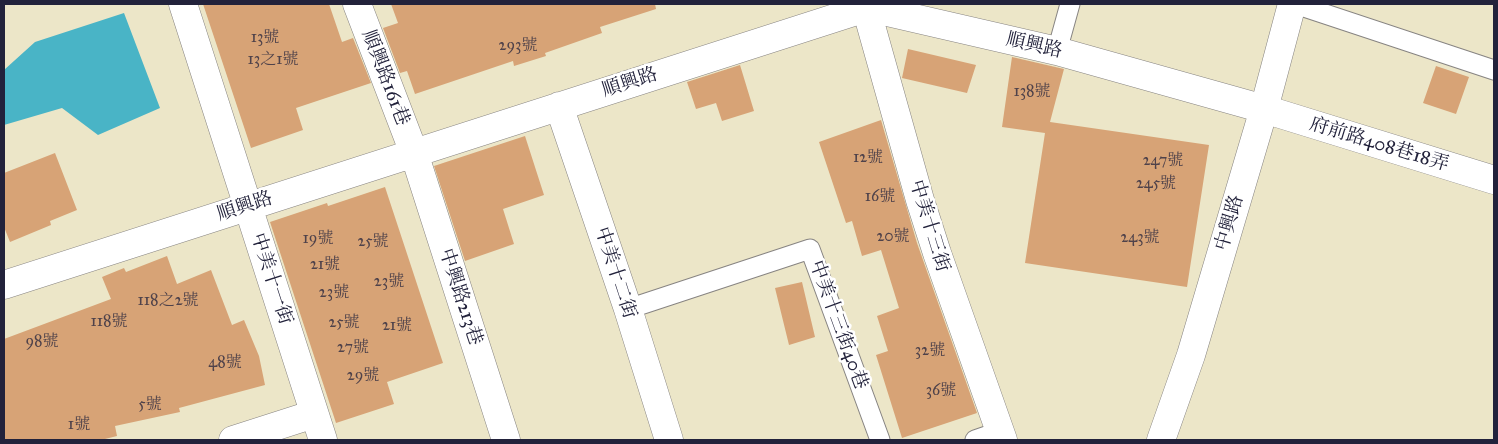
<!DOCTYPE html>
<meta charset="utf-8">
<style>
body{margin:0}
#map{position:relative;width:1498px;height:444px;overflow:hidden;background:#ece6c8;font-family:"IM FELL Great Primer",serif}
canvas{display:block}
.frame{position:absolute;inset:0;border:5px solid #22223b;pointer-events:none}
</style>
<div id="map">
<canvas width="1498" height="444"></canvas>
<div class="frame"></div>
</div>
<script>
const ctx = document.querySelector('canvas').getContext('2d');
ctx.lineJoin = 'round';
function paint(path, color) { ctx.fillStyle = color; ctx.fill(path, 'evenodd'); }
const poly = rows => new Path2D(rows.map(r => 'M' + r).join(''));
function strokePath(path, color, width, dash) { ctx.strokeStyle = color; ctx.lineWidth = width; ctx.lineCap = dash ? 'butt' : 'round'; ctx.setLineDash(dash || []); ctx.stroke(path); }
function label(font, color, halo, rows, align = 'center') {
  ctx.font = font + ' "IM FELL Great Primer","Noto Serif TC",serif'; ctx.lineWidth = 5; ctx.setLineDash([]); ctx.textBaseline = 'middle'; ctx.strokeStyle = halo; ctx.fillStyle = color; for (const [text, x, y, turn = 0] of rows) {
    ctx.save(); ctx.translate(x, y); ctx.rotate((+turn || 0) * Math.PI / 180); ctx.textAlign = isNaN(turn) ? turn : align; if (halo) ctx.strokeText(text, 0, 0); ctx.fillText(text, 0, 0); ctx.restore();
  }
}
paint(poly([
 [124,13,160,108,98,135,62,108,4,125,4,70,35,42]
]), '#49b4c6');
paint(poly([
 [203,4,329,4,342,42,353,38,371,83,296,108,303,130,251,148],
 [391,4,655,4,656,9,600,27,602,33,545,53,546,56,514,66,513,61,415,94,407,71,400,73,383,28,398,23],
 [908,49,976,65,967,93,902,78],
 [1012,57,1064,69,1050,122,1209,145,1187,287,1025,263,1045,133,1002,127],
 [740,65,754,111,722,121,716,103,696,109,687,82],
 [1436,66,1469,77,1456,114,1423,103],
 [881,120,917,243,977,413,902,438,876,355,888,351,877,316,899,308,881,250,862,256,852,221,846,223,819,142],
 [525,136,544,195,503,209,514,244,465,261,434,166],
 [55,153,77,210,50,221,51,225,10,242,4,227,4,173],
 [385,187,443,363,387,382,394,404,336,423,270,222,327,203,328,206],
 [167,256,177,284,211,270,232,325,244,320,259,356,265,385,179,408,180,412,115,426,117,436,101,440,4,440,4,339,111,299,102,277,124,268,126,272],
 [802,282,815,337,789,345,775,288]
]), '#d7a376');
const service = poly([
 [1295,4,1494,70],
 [1057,51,1070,4],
 [628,309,810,249,880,440],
 [975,440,1001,431]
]);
const minor = poly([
 [183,4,323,440],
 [357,4,414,153,506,440],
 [853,4,1057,51,1264,109,1494,180],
 [866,8,920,200,937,253,1003,440],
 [559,106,628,309,669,440],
 [4,285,866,8],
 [233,440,314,414],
 [1161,440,1191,355,1264,109,1292,4]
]);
strokePath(service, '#878482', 21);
strokePath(minor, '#878482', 29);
strokePath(service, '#fff', 19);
strokePath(minor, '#fff', 28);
label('16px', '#4f424a', null, [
 ["13號",265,38],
 ["293號",518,46],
 ["13之1號",273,60],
 ["138號",1032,92],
 ["12號",868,158],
 ["247號",1163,161],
 ["245號",1156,184],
 ["16號",880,197],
 ["20號",893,237],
 ["243號",1140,238],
 ["19號",318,239],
 ["25號",373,242],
 ["21號",325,265],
 ["23號",389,282],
 ["23號",334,293],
 ["118之2號",168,301],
 ["118號",109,322],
 ["25號",344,323],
 ["21號",397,326],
 ["98號",42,342],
 ["27號",353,348],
 ["32號",930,351],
 ["48號",225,363],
 ["29號",363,376],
 ["36號",941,391],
 ["5號",150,405],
 ["1號",79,425]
]);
label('19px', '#22223b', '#fff', [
 ["順興路",1034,46,13],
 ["順興路161巷",385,78,69],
 ["順興路",630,83,-18],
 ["府前路408巷18弄",1379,145,17],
 ["順興路",245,207,-18],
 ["中興路",1230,223,-74],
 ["中美十三街",929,226,73],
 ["中美十二街",615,273,72],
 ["中美十一街",271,279,72],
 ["中興路213巷",460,297,72],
 ["中美十三街40巷",838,325,70]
]);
</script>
